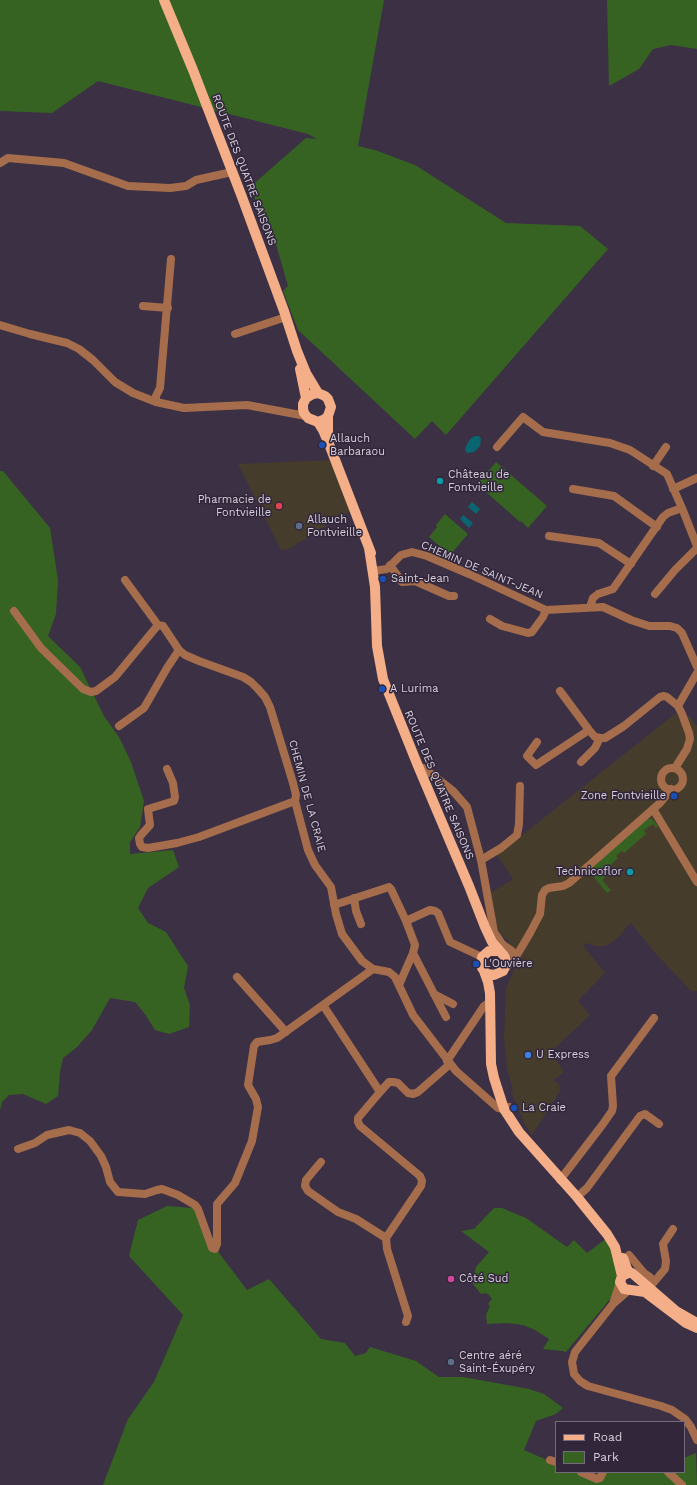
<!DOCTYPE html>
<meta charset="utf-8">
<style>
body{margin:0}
#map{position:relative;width:697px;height:1485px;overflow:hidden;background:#3c3045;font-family:"Work Sans",sans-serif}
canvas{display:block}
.legend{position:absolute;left:555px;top:1421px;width:130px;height:52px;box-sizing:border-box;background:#32263b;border:1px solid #746a7c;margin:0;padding:5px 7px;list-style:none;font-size:12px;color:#d7d0dd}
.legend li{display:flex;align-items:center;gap:8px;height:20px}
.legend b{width:20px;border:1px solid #746a7c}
</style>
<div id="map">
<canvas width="697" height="1485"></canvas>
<ul class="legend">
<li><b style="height:5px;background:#f4af88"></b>Road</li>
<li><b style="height:11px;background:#366322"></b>Park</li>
</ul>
</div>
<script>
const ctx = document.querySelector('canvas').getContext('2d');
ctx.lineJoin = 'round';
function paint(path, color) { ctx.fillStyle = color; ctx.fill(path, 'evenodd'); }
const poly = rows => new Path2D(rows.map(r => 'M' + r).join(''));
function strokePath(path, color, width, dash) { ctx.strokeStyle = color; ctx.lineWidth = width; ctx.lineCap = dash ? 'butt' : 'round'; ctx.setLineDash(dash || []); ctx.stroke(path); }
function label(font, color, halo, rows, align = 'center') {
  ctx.font = font + ' "Work Sans",sans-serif'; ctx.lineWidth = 3; ctx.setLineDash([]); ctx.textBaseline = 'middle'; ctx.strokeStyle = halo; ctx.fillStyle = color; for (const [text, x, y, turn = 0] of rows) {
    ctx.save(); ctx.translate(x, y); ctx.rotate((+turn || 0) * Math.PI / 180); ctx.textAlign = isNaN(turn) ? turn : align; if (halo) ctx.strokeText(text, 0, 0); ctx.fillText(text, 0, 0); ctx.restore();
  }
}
paint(poly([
 [331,460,350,511,289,549,281,550,238,464],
 [676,713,680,721,690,716,697,726,697,991,691,991,656,954,631,923,627,926,621,935,608,945,599,947,587,943,583,945,605,973,578,1001,590,1015,551,1052,564,1072,554,1080,561,1086,559,1088,561,1090,532,1135,525,1125,511,1092,513,1090,507,1069,504,1037,506,988,515,968,519,970,525,963,521,958,523,953,519,950,511,949,509,941,501,936,496,924,489,894,513,879,497,855]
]), '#463c2c');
paint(poly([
 [0,0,384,0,358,146,375,150,415,165,506,223,580,226,608,249,446,435,432,421,415,439,298,330,283,291,288,286,271,227,249,188,306,138,317,139,308,134,98,81,52,113,0,111],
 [607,0,697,0,697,49,671,45,653,49,639,69,609,86],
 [496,462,547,506,528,528,521,521,520,522,477,484],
 [0,471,3,471,50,528,58,580,56,614,48,636,80,667,104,716,119,737,131,762,144,801,140,827,130,842,130,854,173,850,179,867,148,888,138,908,148,923,166,932,188,966,184,988,190,1005,189,1027,169,1034,155,1030,145,1014,135,1002,110,998,92,1030,76,1048,63,1058,60,1072,58,1096,46,1104,23,1094,9,1095,2,1102,0,1110],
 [445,514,468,534,450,555,429,537,437,527,436,525],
 [647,819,652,819,658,826,656,828,653,824,644,830,646,834,624,853,622,851,616,856,618,858,606,869,609,873,602,880,611,890,607,893,588,870],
 [167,1206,193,1208,213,1245,247,1290,269,1279,321,1339,345,1343,355,1356,366,1353,370,1347,416,1361,439,1377,463,1377,529,1389,544,1394,563,1408,556,1414,536,1421,524,1450,556,1464,556,1472,574,1472,594,1481,598,1472,684,1472,684,1458,696,1453,697,1485,103,1485,128,1419,154,1382,183,1315,129,1256,138,1220],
 [494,1208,502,1208,526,1218,567,1247,574,1240,587,1253,607,1238,617,1261,617,1279,611,1298,566,1352,562,1351,543,1349,549,1339,535,1330,523,1325,507,1323,487,1324,486,1315,490,1306,488,1304,492,1299,488,1294,485,1293,481,1294,473,1284,473,1279,476,1267,489,1252,461,1231,474,1229]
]), '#366322');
paint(poly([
 [475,436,479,436,481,439,480,446,474,452,467,453,465,450,467,444,470,439],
 [472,502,480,509,476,514,468,507],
 [463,515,473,523,469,528,460,519]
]), '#096671');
strokePath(poly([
 [0,163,8,158,64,163,128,186,170,188,186,186,196,180,232,172],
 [143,306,168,308],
 [0,325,30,334,67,343,79,349,93,360,115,382,133,393,156,402,184,408,247,405,306,416],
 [235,334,286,317],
 [156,402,156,396,160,388,171,259],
 [497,447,523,417,543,432,610,443,630,450,667,474,682,508,697,546],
 [653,466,666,447],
 [573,489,614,496,657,527],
 [673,489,697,478],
 [549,536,599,543,631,564],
 [390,565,402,582,415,581,449,596,454,596],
 [373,571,387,569,401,555,412,552,427,556,469,574,546,610,603,607,631,620,649,626,670,626,677,628,682,633,697,667],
 [125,580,158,625],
 [655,594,675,570,697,548],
 [590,607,593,598,598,594,613,589,663,517,668,513,682,508],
 [14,611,41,648,83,689,91,692,96,691,115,677,158,625,163,626,179,650,185,655,199,661,243,677,251,682,258,689,265,697,270,707,293,783,296,795,295,801,308,850,315,865,331,887,336,914,342,934,362,961,373,969,389,972,395,977,413,1015,456,1071,498,1108,504,1109,509,1107],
 [490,619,502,626,528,633,532,632,543,617,546,610],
 [560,691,589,730,595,737,600,738,605,738,624,726,660,697,664,696,667,697,678,706,682,714,689,733,690,739,687,749,675,768],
 [678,706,697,673],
 [119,726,144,708,167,668,179,650],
 [537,742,527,756,536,765,589,730],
 [581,762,595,748,600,738],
 [418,766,425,769,453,791,467,807,481,860,494,932,502,944,512,951,515,957],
 '661 779a11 11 0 1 1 22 0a11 11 0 1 1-22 0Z',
 [167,769,173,783,175,797,174,801,148,809,150,825,141,835,139,838,140,844,142,847,148,848,177,843,199,837,295,801],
 [653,809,697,882],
 [481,860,501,848,517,835,519,824,520,786],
 [354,898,356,911,361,924],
 [334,905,389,887,391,889,406,921],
 [413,953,446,1017],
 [504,969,514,960,530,933,540,914,542,895,545,890,549,888,563,886,569,883,660,803,671,789],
 [237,977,286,1032],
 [399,985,413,953,415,945,406,921,430,910,435,911,438,913,450,942,482,957],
 [434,994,453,1004],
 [323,1005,380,1092,389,1082,393,1082,398,1083,408,1093,413,1094,418,1092,450,1064],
 [447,1061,484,1006,490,1002],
 [380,1092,358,1118,358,1122,360,1126,420,1176,422,1181,421,1186,386,1238,387,1249,408,1316,406,1322],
 [18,1149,35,1143,47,1135,69,1130,80,1133,90,1141,101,1156,106,1167,110,1182,118,1192,145,1194,157,1190,162,1189,178,1195,195,1205,198,1209,211,1245,212,1248,215,1249,217,1244,217,1204,235,1183,252,1141,258,1107,256,1099,248,1085,254,1046,257,1042,270,1040,277,1038,373,969],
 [321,1162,306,1180,305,1186,308,1191,338,1212,356,1219,386,1238],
 [560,1180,603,1124,612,1111,613,1106,611,1076,654,1018],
 [577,1197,587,1188,640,1116,645,1114,659,1124],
 [629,1255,644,1273,650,1277,652,1284],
 [620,1282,613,1304,575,1352,572,1362,574,1374,580,1381,588,1386,661,1406,672,1410,685,1419,691,1427,697,1440],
 [649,1288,665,1269,666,1261,663,1244,673,1229],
 [613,1304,629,1290],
 [550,1460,556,1462],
 [581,1472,597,1479,600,1478,603,1472],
 [668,1472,682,1485]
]), '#a56d4c', 8);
strokePath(poly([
 [164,0,193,70,242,197,284,311,297,351,306,373,318,393],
 [300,369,306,398],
 [318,422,323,430,329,444,371,553],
 [328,437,328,416,331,407,328,399,325,396,318,393,313,394,306,398,303,404,303,409,304,413,308,418,318,422,325,419,328,416],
 [369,548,375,587,377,646,383,679,418,766,469,886,485,927,492,942,505,957,506,965,503,971,494,975,487,974,482,968,481,965,482,957,489,951,499,951],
 [484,971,488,982,490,993,491,1064,494,1078,504,1109,519,1132,577,1197,607,1234,615,1247,622,1276],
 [623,1258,627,1269,630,1273],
 [697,1323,676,1311,632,1273,628,1273,622,1276,620,1282,624,1289,645,1292,686,1323,697,1328]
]), '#f4af88', 10);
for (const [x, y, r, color] of [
 [322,445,4,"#1a4fb4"],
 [440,481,4,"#0f9aa8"],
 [279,506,4,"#e0444e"],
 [299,526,4,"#5c6f8a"],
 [383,579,4,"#1a4fb4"],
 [382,689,4,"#1a4fb4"],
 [674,796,4,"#1a4fb4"],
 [630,872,4,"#0f9aa8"],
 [476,964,4,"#1a4fb4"],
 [528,1055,4,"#3f7fe0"],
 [514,1108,4,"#1a4fb4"],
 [451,1279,4,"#d1479c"],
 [451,1362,4,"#5c6f8a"]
]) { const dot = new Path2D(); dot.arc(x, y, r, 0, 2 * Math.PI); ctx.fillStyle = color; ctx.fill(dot); strokePath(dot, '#32263b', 1.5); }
label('11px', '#d7d0dd', '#32263b', [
 ["ROUTE DES QUATRE SAISONS",244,170,69],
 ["CHEMIN DE SAINT-JEAN",482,570,23],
 ["ROUTE DES QUATRE SAISONS",439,785,67],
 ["CHEMIN DE LA CRAIE",307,796,75]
]);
label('11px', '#d7d0dd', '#32263b', [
 ["Allauch",330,439],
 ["Barbaraou",330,452],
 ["Château de",448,475],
 ["Fontvieille",448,488],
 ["Pharmacie de",271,500,"right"],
 ["Fontvieille",271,513,"right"],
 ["Allauch",307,520],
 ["Fontvieille",307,533],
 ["Saint-Jean",391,579],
 ["A Lurima",390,689],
 ["Zone Fontvieille",666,796,"right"],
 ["Technicoflor",622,872,"right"],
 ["L'Ouvière",484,964],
 ["U Express",536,1055],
 ["La Craie",522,1108],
 ["Côté Sud",459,1279],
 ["Centre aéré",459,1356],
 ["Saint-Éxupéry",459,1369]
], 'left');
</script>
